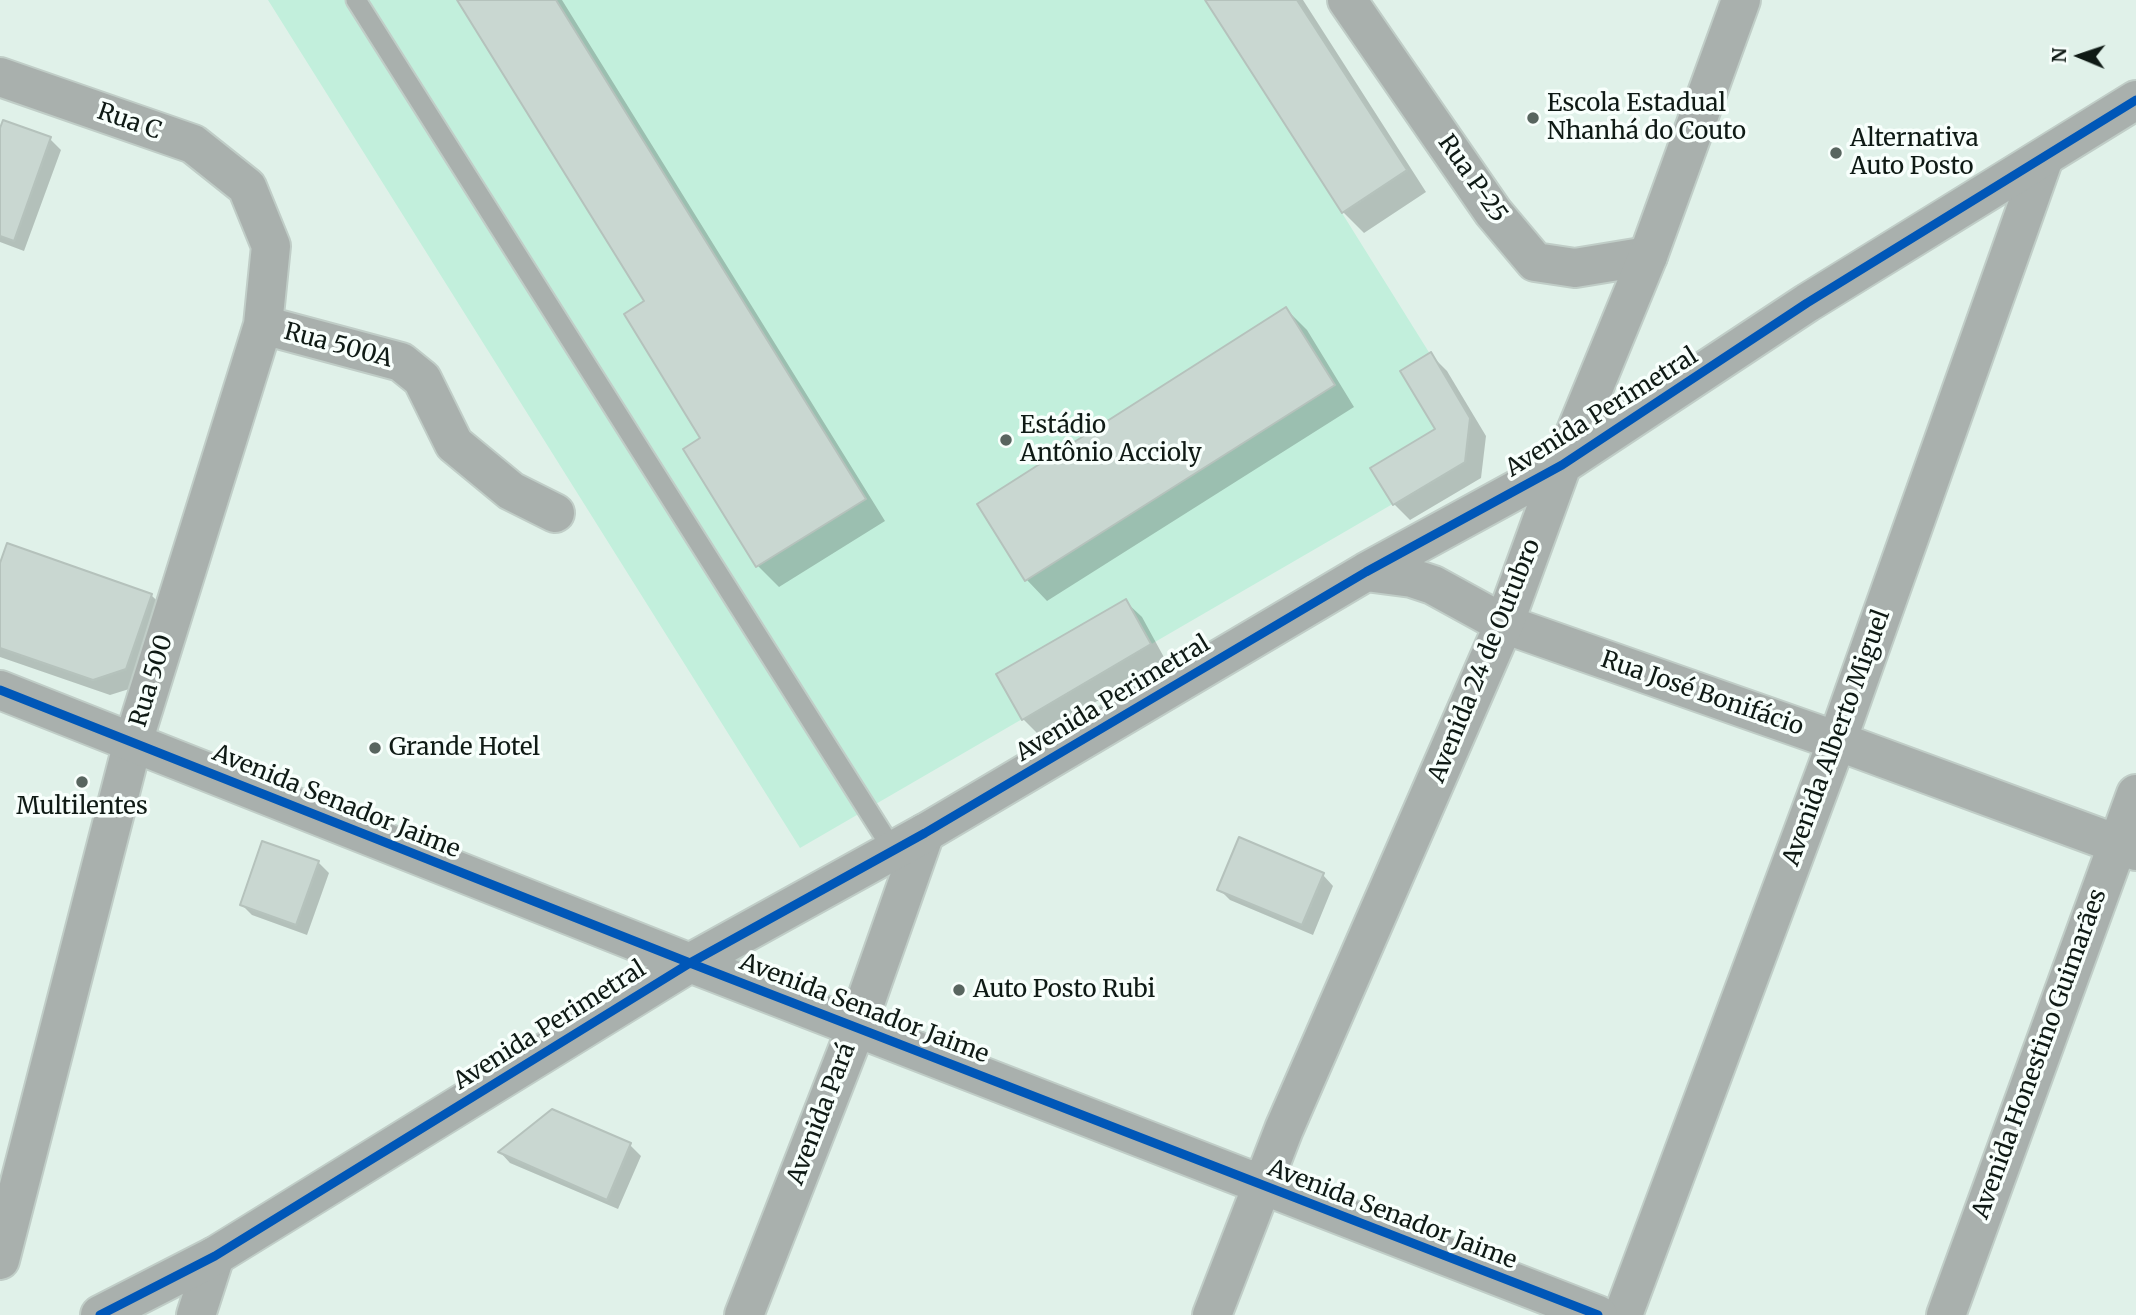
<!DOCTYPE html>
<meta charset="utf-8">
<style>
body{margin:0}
#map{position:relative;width:2136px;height:1315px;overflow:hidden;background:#e0f1e9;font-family:Merriweather,serif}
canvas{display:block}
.north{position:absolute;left:2045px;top:21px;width:70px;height:70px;-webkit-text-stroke:5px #f8fffc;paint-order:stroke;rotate:272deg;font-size:19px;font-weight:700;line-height:28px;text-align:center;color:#0f1a15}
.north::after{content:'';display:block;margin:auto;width:24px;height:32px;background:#0f1a15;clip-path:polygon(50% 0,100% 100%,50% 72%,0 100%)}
</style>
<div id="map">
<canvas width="2136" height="1315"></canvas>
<div class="north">N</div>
</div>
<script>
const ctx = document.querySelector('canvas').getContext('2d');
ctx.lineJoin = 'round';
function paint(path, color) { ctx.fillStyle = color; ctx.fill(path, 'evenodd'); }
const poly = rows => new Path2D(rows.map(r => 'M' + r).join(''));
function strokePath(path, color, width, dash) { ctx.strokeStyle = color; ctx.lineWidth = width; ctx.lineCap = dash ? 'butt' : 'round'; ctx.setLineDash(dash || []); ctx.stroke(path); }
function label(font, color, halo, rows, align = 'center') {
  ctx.font = font + ' Merriweather,serif'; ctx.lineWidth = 7; ctx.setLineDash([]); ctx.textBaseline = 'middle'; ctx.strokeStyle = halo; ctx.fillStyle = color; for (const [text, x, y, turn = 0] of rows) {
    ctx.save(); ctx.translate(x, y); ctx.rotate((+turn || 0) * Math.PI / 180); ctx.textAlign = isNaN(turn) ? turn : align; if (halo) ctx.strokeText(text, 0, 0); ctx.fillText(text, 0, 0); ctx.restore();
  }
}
paint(poly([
 [268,0,1297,0,1407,170,1342,213,1470,418,1465,462,800,848]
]), '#c2efdc');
paint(poly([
 [459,0,562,0,885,521,779,587,758,566,685,449,703,438,646,302],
 [1207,0,1303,0,1426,192,1364,233,1343,212],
 [0,133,50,139,61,150,24,251,0,242],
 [1286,309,1307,330,1354,407,1047,601,1027,580,979,505],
 [1431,355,1447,371,1486,436,1481,478,1410,520,1394,504,1438,430],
 [0,569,151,595,168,611,142,685,110,695,0,657],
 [1125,601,1142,617,1166,661,1039,735,1023,719],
 [318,862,329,873,307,935,252,915,242,905],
 [1323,875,1333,886,1313,935,1230,900,1219,889],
 [553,1111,630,1145,641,1156,618,1209,510,1163,500,1152]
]), '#0003');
const building = poly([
 [457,0,556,0,866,499,756,567,683,449,700,438,624,314,644,301,457,0],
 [1205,0,1297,0,1407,170,1342,213,1205,0],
 [3,120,51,137,14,241,0,236,0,128,3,120],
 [1286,307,1335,385,1025,581,977,504,1286,307],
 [1431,352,1470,418,1465,462,1393,505,1370,468,1435,429,1400,371,1431,352],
 [7,543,152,594,126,669,93,680,0,648,0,563,7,543],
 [1126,599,1151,644,1022,720,996,674,1126,599],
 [1239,837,1324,873,1302,925,1217,890,1239,837],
 [262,841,319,861,296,925,240,905,262,841],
 [552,1109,631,1143,607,1200,498,1152,552,1109]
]);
paint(building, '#c9d7d1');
strokePath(building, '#b5c2bc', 2);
const service = poly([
 [356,0,893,850]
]);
const minor = poly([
 [1347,0,1493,212,1535,262,1575,268,1648,256],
 [0,77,193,144,247,187,271,246,263,325,133,742,0,1260],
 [263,325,401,362,422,379,454,444,511,491,555,513],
 [1504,624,1837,741,2136,851],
 [196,1315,215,1256],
 [744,1315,857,1026,925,833],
 [1623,1315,1837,741,2044,158],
 [1946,1315,2136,794]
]);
const tertiary = poly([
 [1366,572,1412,578,1433,585,1504,624],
 [0,690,690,963,1598,1315],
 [100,1315,215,1256,690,963,925,833,1366,572,1562,465,1807,303,2136,100],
 [1212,1315,1284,1129,1504,624,1562,465,1648,256,1741,0]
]);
strokePath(service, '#c0cdc7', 23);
strokePath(minor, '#c0cdc7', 42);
strokePath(tertiary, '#c0cdc7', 42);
strokePath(service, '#a9b0ad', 19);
strokePath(minor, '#a9b0ad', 38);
strokePath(tertiary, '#a9b0ad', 38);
strokePath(poly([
 [0,690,690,963,1598,1315],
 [100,1315,215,1256,690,963,925,833,1366,572,1562,465,1807,303,2136,100]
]), '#0057b8', 9);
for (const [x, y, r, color] of [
 [1533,118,7,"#58655f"],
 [1836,153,7,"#58655f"],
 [1006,440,7,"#58655f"],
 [375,748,7,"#58655f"],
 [82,782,7,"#58655f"],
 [959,990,7,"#58655f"]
]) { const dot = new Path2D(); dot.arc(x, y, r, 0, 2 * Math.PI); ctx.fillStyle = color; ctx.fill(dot); strokePath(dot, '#f8fffc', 2.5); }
label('24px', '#0f1a15', '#f8fffc', [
 ["Escola Estadual",1547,104],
 ["Nhanhá do Couto",1547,132],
 ["Alternativa",1850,139],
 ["Auto Posto",1850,167],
 ["Estádio",1020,426],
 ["Antônio Accioly",1020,454],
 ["Grande Hotel",389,748],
 ["Multilentes",82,807,"center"],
 ["Auto Posto Rubi",973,990]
], 'left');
label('24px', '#0f1a15', '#f8fffc', [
 ["Rua C",129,122,19],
 ["Rua P-25",1472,179,55],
 ["Rua 500A",338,346,15],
 ["Avenida Perimetral",1602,413,-32],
 ["Avenida 24 de Outubro",1485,661,-68],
 ["Rua 500",152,681,-73],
 ["Rua José Bonifácio",1702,694,19],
 ["Avenida Perimetral",1113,699,-31],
 ["Avenida Alberto Miguel",1837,738,-70],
 ["Avenida Senador Jaime",336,802,22],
 ["Avenida Senador Jaime",864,1009,21],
 ["Avenida Perimetral",550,1026,-32],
 ["Avenida Honestino Guimarães",2040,1054,-70],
 ["Avenida Pará",822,1114,-69],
 ["Avenida Senador Jaime",1392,1215,21]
]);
</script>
